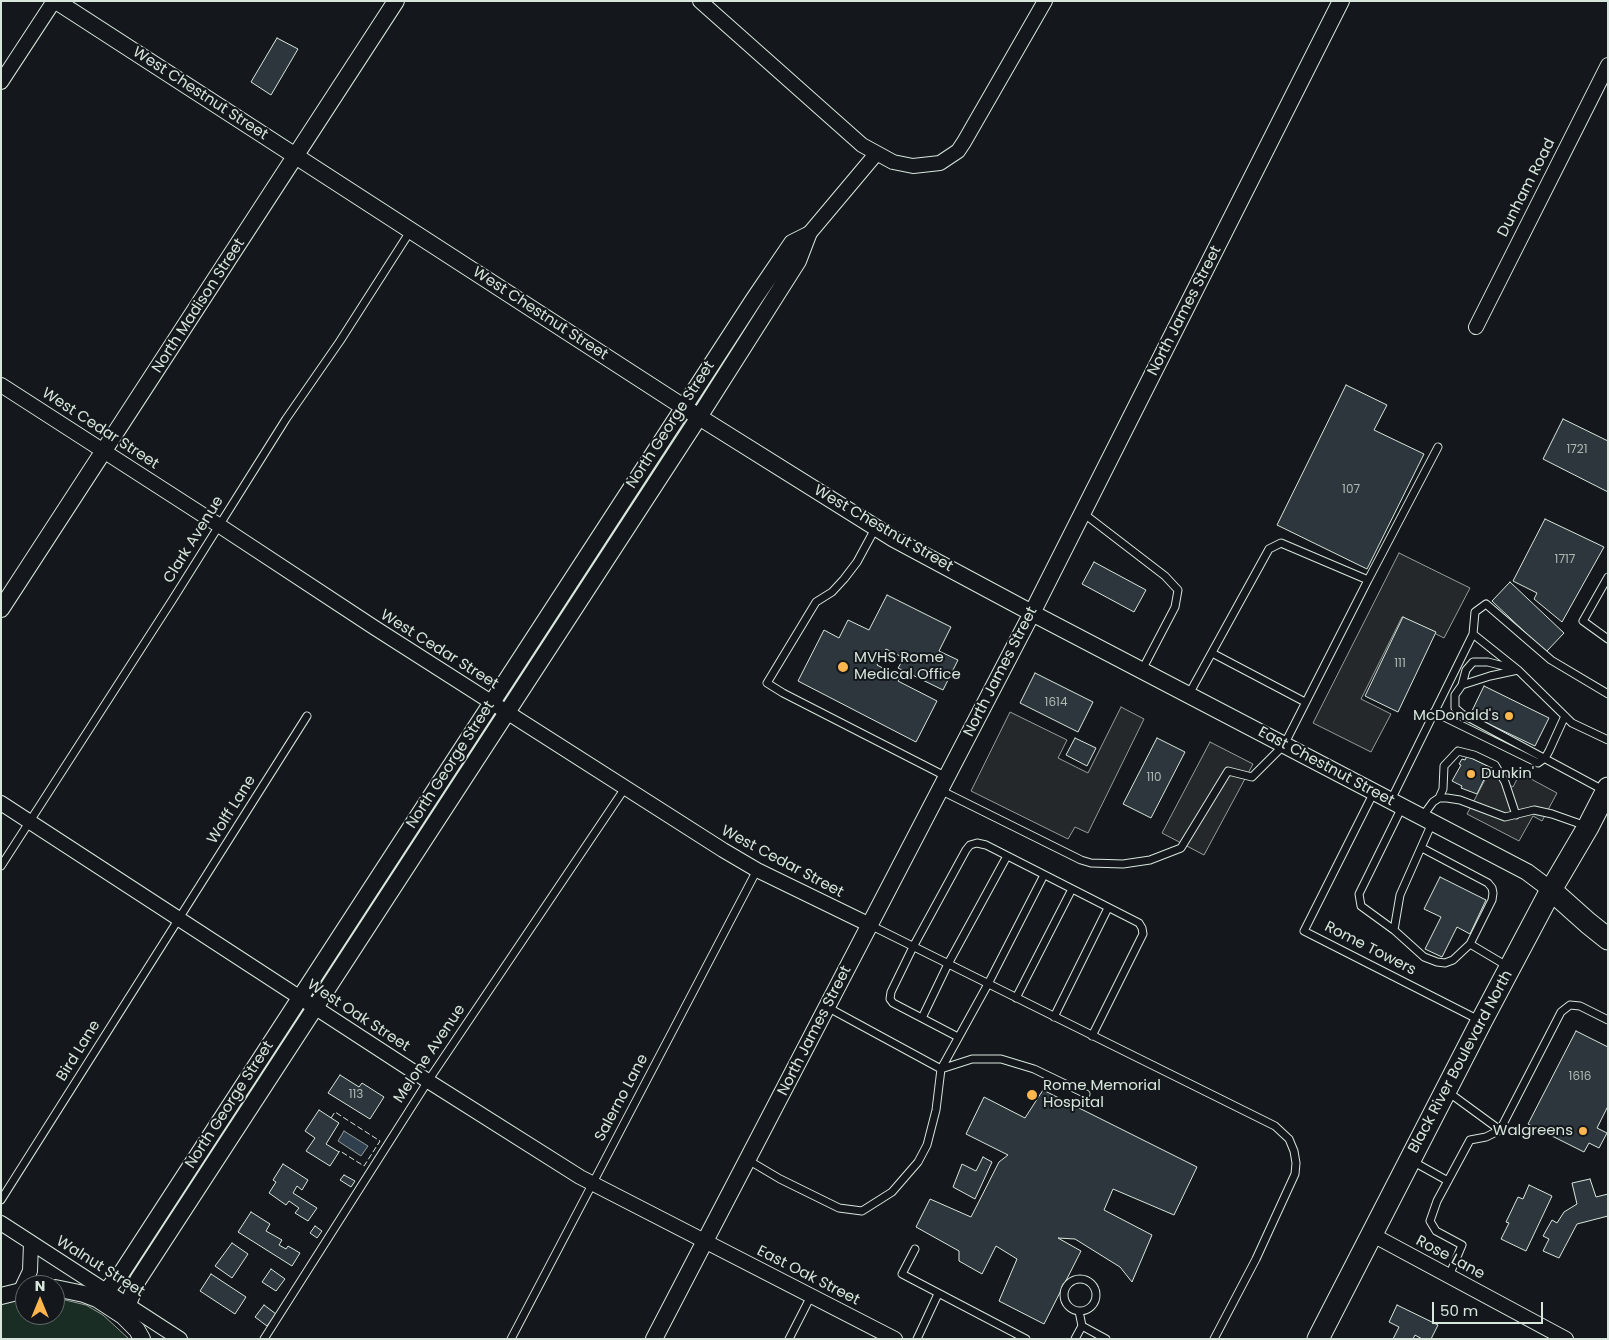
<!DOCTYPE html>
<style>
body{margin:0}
#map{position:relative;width:1609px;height:1340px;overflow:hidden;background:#14181c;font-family:Poppins,sans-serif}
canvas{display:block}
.frame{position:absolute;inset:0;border:2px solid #d8e6dc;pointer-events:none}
.north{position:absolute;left:15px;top:1275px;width:50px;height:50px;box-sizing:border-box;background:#14181c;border:1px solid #626a69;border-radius:50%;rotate:0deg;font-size:14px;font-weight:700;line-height:20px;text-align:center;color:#d8e6dc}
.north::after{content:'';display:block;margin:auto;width:18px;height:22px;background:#ffb74d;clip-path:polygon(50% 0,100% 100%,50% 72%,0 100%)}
.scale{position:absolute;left:1432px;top:1302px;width:111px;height:22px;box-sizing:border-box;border:2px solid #d8e6dc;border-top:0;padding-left:6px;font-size:15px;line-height:18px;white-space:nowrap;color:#d8e6dc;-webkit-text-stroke:4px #14181c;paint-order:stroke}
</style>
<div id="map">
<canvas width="1609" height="1340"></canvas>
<div class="frame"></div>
<div class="north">N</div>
<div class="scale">50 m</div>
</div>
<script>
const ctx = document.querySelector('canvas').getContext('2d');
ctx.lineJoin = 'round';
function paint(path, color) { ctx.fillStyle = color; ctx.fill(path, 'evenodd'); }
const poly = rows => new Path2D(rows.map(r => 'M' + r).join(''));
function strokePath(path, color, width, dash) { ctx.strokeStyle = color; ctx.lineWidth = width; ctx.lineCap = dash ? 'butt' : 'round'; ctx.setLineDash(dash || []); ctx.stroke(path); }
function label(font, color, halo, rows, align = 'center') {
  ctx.font = font + ' Poppins,sans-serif'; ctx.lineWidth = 4; ctx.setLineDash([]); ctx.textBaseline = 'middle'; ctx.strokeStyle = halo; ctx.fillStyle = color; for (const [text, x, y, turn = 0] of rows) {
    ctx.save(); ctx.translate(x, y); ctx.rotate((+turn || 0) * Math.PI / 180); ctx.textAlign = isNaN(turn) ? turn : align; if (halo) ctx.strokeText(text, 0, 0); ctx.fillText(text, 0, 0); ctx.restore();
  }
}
const green = poly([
 [25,1298,25,1315,55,1315,55,1299,61,1299,86,1305,103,1315,129,1339,1,1339,1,1303,25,1298]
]);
paint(green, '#1a2d24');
strokePath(green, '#939e99', 1);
const parking = poly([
 [1399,553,1470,588,1444,638,1402,617,1361,699,1391,714,1371,752,1313,723,1399,553],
 [1121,707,1144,719,1088,833,1075,827,1068,839,971,791,1010,712,1067,740,1058,758,1088,773,1121,707],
 [1210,742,1253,764,1204,855,1162,833,1210,742],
 [1520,773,1557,793,1542,821,1533,816,1519,841,1467,814,1488,774,1513,787,1520,773]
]);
paint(parking, '#24282b');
strokePath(parking, '#939e99', 1);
const water = poly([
 [344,1131,368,1146,361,1156,338,1141,344,1131]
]);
paint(water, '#2f3f4d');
strokePath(water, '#939e99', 1);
const building = poly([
 [277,38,298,49,271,95,251,82,277,38],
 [1346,385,1387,405,1374,430,1424,454,1367,569,1277,525,1346,385],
 [1563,419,1608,441,1608,492,1543,459,1563,419],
 [1545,519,1604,547,1562,622,1534,599,1537,593,1513,581,1545,519],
 [1094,562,1146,590,1134,612,1082,584,1094,562],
 [1510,582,1564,633,1546,652,1492,601,1510,582],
 [887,595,951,627,939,651,958,660,943,690,898,668,904,658,886,649,877,665,900,677,898,681,937,701,916,742,798,681,824,630,839,638,848,620,869,630,887,595],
 [1403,617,1436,632,1398,712,1365,696,1403,617],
 [1035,673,1093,702,1078,732,1020,703,1035,673],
 [1484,686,1549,718,1535,746,1470,715,1484,686],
 [1075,738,1096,748,1087,766,1066,755,1075,738],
 [1157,738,1185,752,1151,818,1123,804,1157,738],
 [1467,756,1490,767,1477,794,1461,788,1462,786,1452,781,1461,765,1459,764,1462,759,1465,760,1467,756],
 [1440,877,1486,900,1470,934,1457,927,1442,957,1425,949,1441,917,1424,909,1440,877],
 [1576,1031,1608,1047,1608,1106,1597,1128,1607,1133,1599,1148,1589,1143,1584,1152,1528,1124,1576,1031],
 [340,1075,359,1087,362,1083,384,1097,370,1119,328,1093,340,1075],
 [1043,1090,1197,1167,1174,1215,1113,1189,1104,1210,1152,1235,1132,1282,1120,1267,1075,1239,1058,1238,1081,1251,1044,1324,999,1301,1017,1259,996,1246,982,1274,959,1261,959,1251,916,1227,930,1199,971,1217,999,1162,1008,1155,966,1134,984,1097,1025,1118,1043,1090],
 [319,1110,339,1123,326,1144,339,1152,330,1166,306,1151,315,1138,305,1131,319,1110],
 [983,1157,992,1162,975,1199,953,1187,962,1164,976,1171,983,1157],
 [283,1164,308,1180,302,1190,297,1186,293,1193,317,1208,308,1221,295,1213,299,1208,289,1201,286,1205,269,1193,276,1182,273,1180,283,1164],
 [344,1175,355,1181,351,1187,340,1180,344,1175],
 [1590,1179,1596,1197,1608,1194,1608,1216,1577,1224,1559,1258,1543,1251,1549,1239,1543,1236,1552,1220,1557,1223,1564,1212,1577,1204,1572,1183,1590,1179],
 [1529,1185,1552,1196,1526,1251,1501,1239,1509,1223,1506,1222,1518,1197,1523,1199,1529,1185],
 [251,1212,270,1224,266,1231,282,1240,279,1245,286,1249,288,1246,300,1253,292,1266,238,1232,251,1212],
 [315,1226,322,1231,317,1238,310,1233,315,1226],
 [232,1243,248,1254,232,1278,215,1266,232,1243],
 [271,1269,285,1279,276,1291,262,1282,271,1269],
 [211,1274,246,1297,235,1314,200,1291,211,1274],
 [264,1305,276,1314,267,1326,255,1317,264,1305],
 [1397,1305,1438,1325,1431,1339,1422,1339,1415,1335,1413,1339,1393,1339,1399,1327,1389,1322,1397,1305]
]);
paint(building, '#2c363c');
strokePath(building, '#d8e6dc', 1);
const service = poly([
 [1083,513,1165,576,1178,590,1175,607,1142,670],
 [876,527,857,562,844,579,832,592,816,602,767,683,783,693,947,777],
 [1608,577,1583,621,1608,639],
 [1368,580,1438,447],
 [1473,634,1518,670,1572,723,1608,740],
 [1212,653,1305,702],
 [1518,670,1490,676,1462,685,1455,695,1455,708,1462,714,1605,791],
 [1462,685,1466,670,1473,662,1488,662,1515,669],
 [1434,712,1538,763,1545,758,1549,751,1565,716],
 [940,790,1081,860,1091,863,1123,864,1150,860,1181,848,1228,771,1252,777,1284,745,1368,580,1281,543,1269,549,1189,694],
 [1374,792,1304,931,1479,1020],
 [1439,798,1443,789,1444,766,1458,751,1474,755,1495,765,1505,782,1516,815],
 [1391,800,1473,634,1475,612,1486,604,1551,660,1608,694],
 [1422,817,1433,802,1439,798,1447,798,1460,800,1505,817,1534,810,1552,814,1586,826],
 [1432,823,1400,895,1394,930,1424,957,1437,962,1445,963,1453,960,1470,944,1507,966],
 [1422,848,1488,883,1492,888,1493,893,1492,900,1470,944],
 [1,866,173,599,286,419,340,341,411,230],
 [870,925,1275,1126,1289,1139,1294,1151,1296,1163,1295,1174,1256,1259,1214,1339],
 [1394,930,1361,906,1359,894,1402,807],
 [1016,998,1072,889],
 [827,1007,941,1069,972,1059,1001,1059,1034,1069,1086,1094],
 [1054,1017,1108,908],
 [922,1018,948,964,1007,856],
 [958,1037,893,1003,890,999,891,992,913,947,966,850,970,845,977,843,986,845,1139,923,1142,928,1143,934,1092,1036],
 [1448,1092,1500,1130],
 [748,1160,780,1179,839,1208,862,1211,892,1192,918,1162,927,1145,936,1110,941,1069,988,984,1044,875],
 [1412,1161,1448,1181],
 [1,1200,307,716],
 [915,1249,902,1274,1026,1339],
 [1449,1276,1462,1245,1436,1231,1430,1221,1437,1201,1470,1140,1486,1137,1500,1130,1561,1012,1570,1005,1580,1006,1608,1020],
 '1064 1295a16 16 0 1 1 32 0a16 16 0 1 1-32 0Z',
 [1082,1326,1106,1339],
 [264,1339,428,1081,625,788],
 [511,1339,757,870],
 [789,1339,811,1296],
 [917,1339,938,1294],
 [1075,1339,1082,1326,1079,1311]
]);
const minor = poly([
 [700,1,862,145,893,162,913,166,940,163,958,151,964,142,1045,1],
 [1,82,54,1],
 [808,235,876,154],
 [1476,327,1608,65],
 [1,385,220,526,375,628,723,850,757,870,870,925],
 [1,803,428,1081,580,1177,895,1339],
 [1,1223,180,1339],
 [1371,1234,1566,1339],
 [21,1290,30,1271,31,1243]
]);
const tertiary = poly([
 [56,1,699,417,894,539,1032,613,1527,872,1551,890],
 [1,609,396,1],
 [55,1288,84,1294,97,1299,123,1316,137,1330,142,1339],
 [1,1296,25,1290],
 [97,1299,107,1290,122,1272,754,299,792,243,808,235],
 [123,1316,138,1280,699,417,798,261,808,235],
 [654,1339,1032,613,1341,1]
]);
const primary = poly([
 [1551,890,1588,923,1608,939],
 [1318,1339,1481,1022,1551,890,1588,827,1608,788]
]);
strokePath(service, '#d8e6dc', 9);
strokePath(minor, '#d8e6dc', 16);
strokePath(tertiary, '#d8e6dc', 18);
strokePath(primary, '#d8e6dc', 23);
strokePath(service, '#14181c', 7);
strokePath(minor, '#14181c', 14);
strokePath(tertiary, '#14181c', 16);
strokePath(primary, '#14181c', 21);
strokePath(poly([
 [331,1118,335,1112,380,1141,364,1166,340,1151,339,1152]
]), '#d8e6dc', 1, [6, 2.5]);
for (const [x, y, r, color] of [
 [843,667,6,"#ffb74d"],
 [1509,716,5,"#ffb74d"],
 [1471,774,5,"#ffb74d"],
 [1032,1095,6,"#ffb74d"],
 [1583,1131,5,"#ffb74d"]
]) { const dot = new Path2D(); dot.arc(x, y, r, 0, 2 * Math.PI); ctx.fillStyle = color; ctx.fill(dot); strokePath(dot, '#14181c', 2); }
label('12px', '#adbab4', null, [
 ["1721",1577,450],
 ["107",1351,490],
 ["1717",1565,560],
 ["111",1400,664],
 ["1614",1056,703],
 ["110",1154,778],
 ["1616",1580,1077],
 ["113",356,1095]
]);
label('15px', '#d8e6dc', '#14181c', [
 ["West Chestnut Street",200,94,33],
 ["Dunham Road",1527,188,-63],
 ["North Madison Street",199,306,-57],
 ["North James Street",1185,311,-63],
 ["West Chestnut Street",540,314,33],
 ["North George Street",671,425,-57],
 ["West Cedar Street",100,429,33],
 ["West Chestnut Street",883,529,30],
 ["Clark Avenue",194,540,-58],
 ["West Cedar Street",439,650,32],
 ["North James Street",1001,672,-63],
 ["North George Street",451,765,-57],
 ["East Chestnut Street",1326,767,28],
 ["Wolff Lane",232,810,-58],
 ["West Cedar Street",782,862,28],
 ["Rome Towers",1370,949,27],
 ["West Oak Street",358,1016,33],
 ["North James Street",815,1031,-63],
 ["Bird Lane",79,1051,-58],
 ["Melone Avenue",430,1054,-56],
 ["Black River Boulevard North",1461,1062,-62],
 ["Salerno Lane",622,1098,-62],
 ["North George Street",230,1105,-57],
 ["Rose Lane",1450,1258,28],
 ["Walnut Street",100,1267,32],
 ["East Oak Street",808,1276,27]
]);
label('15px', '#d8e6dc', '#14181c', [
 ["MVHS Rome",854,658],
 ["Medical Office",854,675],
 ["McDonald's",1499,716,"right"],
 ["Dunkin'",1481,774],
 ["Rome Memorial",1043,1086],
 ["Hospital",1043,1103],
 ["Walgreens",1573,1131,"right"]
], 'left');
</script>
